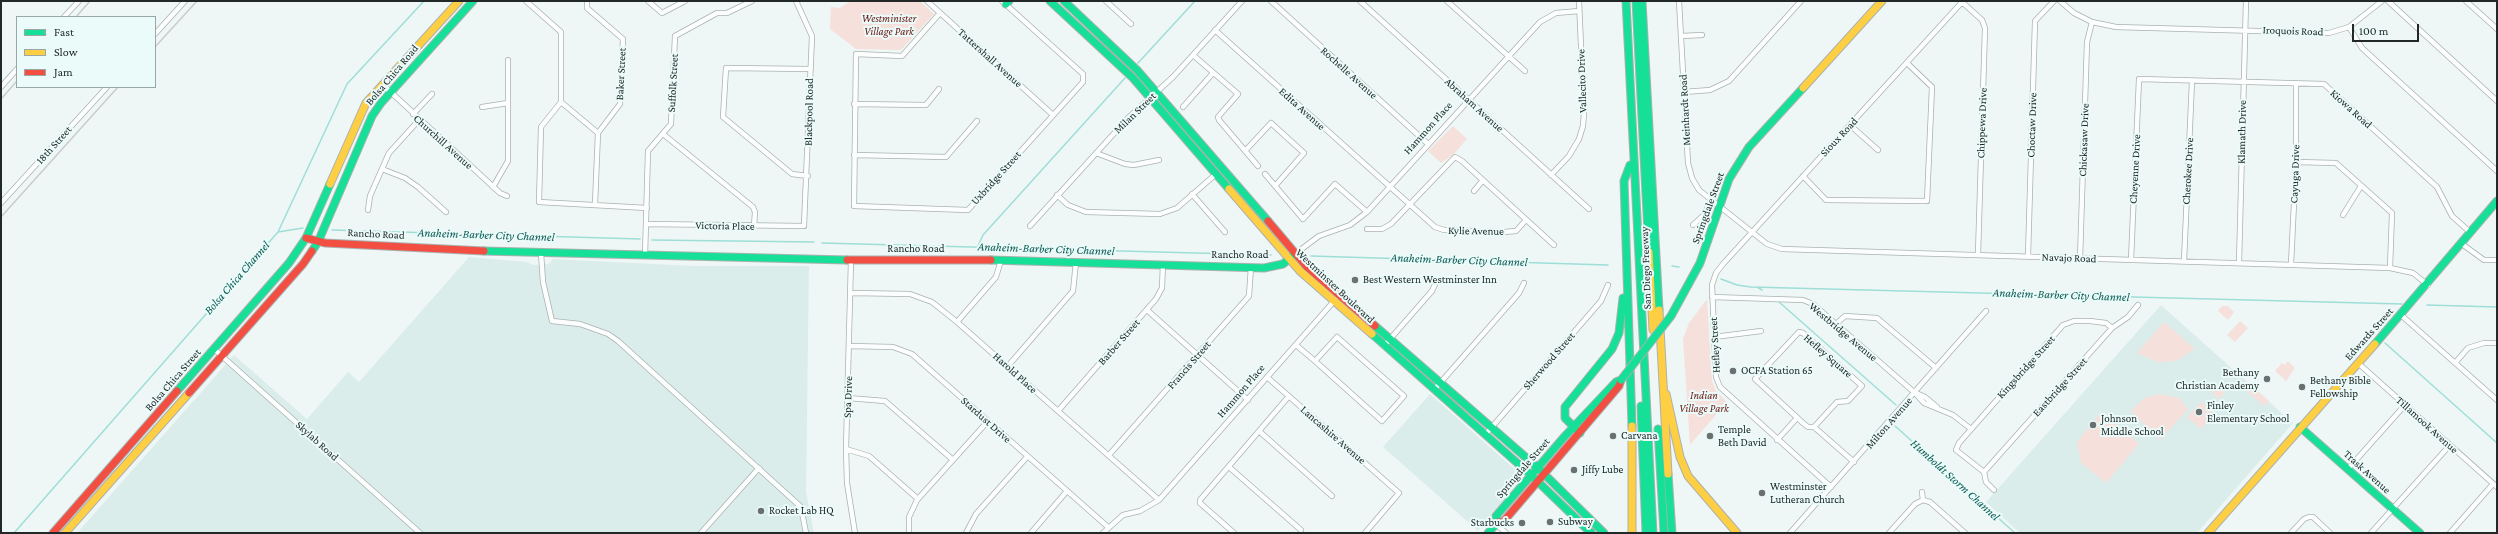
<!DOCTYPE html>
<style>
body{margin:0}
#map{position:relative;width:2498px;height:534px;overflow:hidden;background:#eef7f6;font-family:"Crimson Pro",serif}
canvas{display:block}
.frame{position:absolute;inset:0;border:2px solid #222827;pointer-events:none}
.legend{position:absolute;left:16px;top:16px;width:140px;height:72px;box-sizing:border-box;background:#eafbf9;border:1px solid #9aa7a5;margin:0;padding:5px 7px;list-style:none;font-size:12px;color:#222827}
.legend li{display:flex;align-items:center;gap:8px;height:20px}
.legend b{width:20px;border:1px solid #9aa7a5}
.scale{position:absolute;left:2352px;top:24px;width:67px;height:18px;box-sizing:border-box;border:2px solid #222827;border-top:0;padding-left:5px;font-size:12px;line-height:14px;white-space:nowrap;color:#222827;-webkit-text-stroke:3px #eafbf9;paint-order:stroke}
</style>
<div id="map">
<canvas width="2498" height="534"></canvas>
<div class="frame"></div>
<ul class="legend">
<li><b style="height:5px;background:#16e098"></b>Fast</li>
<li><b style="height:5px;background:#ffcf43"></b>Slow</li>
<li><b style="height:5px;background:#f24e42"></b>Jam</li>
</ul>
<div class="scale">100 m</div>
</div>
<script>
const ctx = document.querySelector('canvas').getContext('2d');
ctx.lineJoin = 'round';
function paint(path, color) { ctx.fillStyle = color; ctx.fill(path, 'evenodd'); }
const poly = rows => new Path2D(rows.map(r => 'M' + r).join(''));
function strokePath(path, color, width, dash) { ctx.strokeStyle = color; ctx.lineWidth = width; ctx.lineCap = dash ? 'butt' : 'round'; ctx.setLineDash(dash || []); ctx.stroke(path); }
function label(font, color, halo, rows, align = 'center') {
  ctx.font = font + ' "Crimson Pro",serif'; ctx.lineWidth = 4; ctx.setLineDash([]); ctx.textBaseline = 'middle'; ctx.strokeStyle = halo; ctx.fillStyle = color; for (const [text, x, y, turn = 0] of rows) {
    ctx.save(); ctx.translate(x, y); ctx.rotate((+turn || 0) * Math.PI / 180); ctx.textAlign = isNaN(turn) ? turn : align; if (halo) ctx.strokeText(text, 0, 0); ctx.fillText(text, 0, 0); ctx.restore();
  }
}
paint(poly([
 [469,257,527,262,533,265,549,264,553,259,693,266,809,266,806,492,814,533,77,533,234,355,307,419,348,372,359,382],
 [2161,305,2293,423,2197,533,2020,533,1986,502],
 [1430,394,1520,474,1520,480,1478,531,1383,447]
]), '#dbedeb');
paint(poly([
 [850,1,920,1,934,14,901,50,856,49,830,29,831,7,840,8],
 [1453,126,1467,139,1454,154,1441,163,1428,151],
 [1707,299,1712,381,1716,391,1727,402,1690,445,1683,339,1689,323],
 [2222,306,2228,306,2234,312,2228,320,2218,311],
 [2240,321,2248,328,2235,342,2227,335],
 [2164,322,2195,349,2176,361,2158,362,2137,353],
 [2288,361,2295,368,2286,381,2275,371,2282,363,2285,365],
 [2222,380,2230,386,2219,399,2212,392],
 [2245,380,2269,401,2265,406,2240,386],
 [2159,394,2179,398,2188,409,2160,440,2131,411,2143,399],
 [2201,402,2214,414,2201,429,2187,417],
 [2101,412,2139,444,2106,483,2081,463,2077,442]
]), '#f6e0dc');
strokePath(poly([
 [1138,63,1195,1],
 [332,230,640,239],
 [278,232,303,228],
 [652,240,814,242],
 [822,243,1271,255],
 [978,246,983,235,1125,78],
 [1311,256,1608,265],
 [1672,266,1679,267],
 [1721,279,1737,285,1751,287,2402,304],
 [1757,287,1762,290],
 [1779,302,1896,405],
 [2427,305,2497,307],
 [2385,343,2497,443],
 [1895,426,2015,533],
 [14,533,278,232,347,84,424,1]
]), '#9eded7', 1.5);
const street = poly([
 [526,1,561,32,561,102,598,133],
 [587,1,587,8,623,39,620,104,598,133,595,204],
 [648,1,662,13,685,1],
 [927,1,1053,115],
 [1106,1,1131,24],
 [1271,1,1428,144],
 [1360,1,1589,209],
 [1447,1,1525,71],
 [1679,1,1688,163,1692,178,1699,190,1767,244,1782,249,2390,268,2413,273,2428,285],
 [2060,1,2074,13,2092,22,2116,27,2329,33,2349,27,2362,48,2497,171],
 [2388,1,2497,101],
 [2466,1,2497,29],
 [1962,2,1982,20,1985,28,1978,254],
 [940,13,902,56,856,54,854,206,968,210,1083,82,1083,74,1002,1],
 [64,17,79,1],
 [2349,27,2382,1],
 [1215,30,1435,227,1444,230,1504,232,1516,231,1526,220],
 [155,34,185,1],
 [1681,36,1702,35],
 [1193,55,1238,94,1218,117,1219,120,1258,166],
 [382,84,500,193,507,196],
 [1,87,17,69],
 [1684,92,1710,90,1729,81,1801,1],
 [561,102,541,127,539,202,647,208],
 [854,104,926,105,939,89],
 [482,107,508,103],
 [1183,107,1213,73],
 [413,114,432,94],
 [1851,126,1878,150],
 [663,134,753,207,755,212,754,226],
 [1245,151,1271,123,1304,153,1275,186],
 [1096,153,1125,164,1134,165,1159,160],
 [854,155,946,157,977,121],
 [2296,162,2336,163,2392,213,2390,268],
 [382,169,405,178,418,187,446,212],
 [1265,174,1303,219,1335,184,1367,212],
 [1551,175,1569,156,1579,139,1583,126,1584,113,1579,1],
 [808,176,792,174,723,117,726,68,810,69],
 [1803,176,1826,200,1927,201,1932,87,1907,63],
 [493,187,508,161,508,60],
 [1474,191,1483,180],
 [1192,194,1225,232],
 [1057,195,1068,205,1086,212,1160,214,1177,208,1216,174],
 [1,203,107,87],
 [368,210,370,196,389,153,419,120],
 [2343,215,2361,186],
 [646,224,804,226,812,36,796,1],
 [1693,225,1704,215,1711,200],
 [1030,226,1128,118,1173,77,1242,1],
 [1367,229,1382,229,1391,224,1455,157,1462,161,1554,245],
 [2462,244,2484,260,2497,260],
 [541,253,543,282,552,321,580,324,608,334,618,341,801,507,806,533],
 [1295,254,1319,236,1350,225,1367,212,1540,22,1556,13,1579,11],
 [645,256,648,151,671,124,675,36,717,13,727,13,752,1],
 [2028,256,2035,21,2054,1],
 [2080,259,2087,42,2092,22],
 [851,260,846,449,847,483,855,533],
 [2131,260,2139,79,2324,84,2437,187,2452,216,2471,233],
 [2184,261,2192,81],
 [2239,263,2246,1],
 [2291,264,2296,162,2296,84],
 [851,293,910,294,932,302,957,322,1159,500],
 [1712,297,1803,300,1813,304,1915,393,1924,403,1953,415,1971,429],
 [1147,310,1248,400],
 [2401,315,2497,400],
 [957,322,996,277,1001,260],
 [1836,324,1845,316,1877,318,1936,368],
 [1337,337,1404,396,1382,421,1315,361,1337,337],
 [1714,337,1761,331],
 [1296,345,1315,361],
 [850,346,893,347,912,354,1108,527],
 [1384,346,1432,291,1437,280],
 [214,349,420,533],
 [2358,363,2497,487],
 [2455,363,2468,348,2484,343,2497,343],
 [1008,366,1073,291,1076,262],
 [1267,377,1399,493,1365,533],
 [1434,390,1519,293,1524,283],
 [1916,393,1925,397,1937,407],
 [848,398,885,401,952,459],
 [1058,411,1156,299,1162,288,1163,264],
 [1814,427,1837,402,1848,401,1862,386,1803,333,1799,332,1755,379,1803,423,1808,427,1814,427,1854,462],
 [1259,431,1332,496],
 [1485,435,1601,301,1608,285],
 [1777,440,1797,418],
 [846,449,869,456,918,499],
 [1109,455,1249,296,1251,267],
 [1229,467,1301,530],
 [2348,469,2405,405],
 [1984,472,2112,328,2128,317,2138,305],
 [1831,487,1720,387,1716,377,1712,285,1716,273,1723,264,1963,1],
 [1994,490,1986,482,1984,472,1956,450,1959,443,2063,325,2074,321,2090,321,2106,323,2112,328],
 [1922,492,1923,500],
 [1923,500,1930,502,1965,533],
 [1496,524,1506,533],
 [701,533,759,468],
 [909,533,909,517,917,500,988,421],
 [966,533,976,514,1027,457],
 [1031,533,1067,491],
 [1103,533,1123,515,1140,511,1159,500,1335,300],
 [1234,533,1200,503,1200,500,1289,396],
 [1790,533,1986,311],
 [1889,533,1915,504,1923,500],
 [2291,533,2304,519,2309,517,2313,517,2330,533],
 [2371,533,2450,445],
 [2450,533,2493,484]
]);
const fast = poly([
 [1050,1,1133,78,1229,189],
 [1064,1,1137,70,1268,221],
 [1626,1,1653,533],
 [1636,1,1649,252],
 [1642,1,1659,310],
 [1006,4,1009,1],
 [1630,165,1624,181,1632,426],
 [312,251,318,242,372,116,381,103,473,1],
 [484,251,847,260],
 [991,260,1264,268,1283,264,1295,254],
 [1671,316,1700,263,1729,179,1749,147,1803,88],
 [1375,326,1538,468,1604,533],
 [1372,334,1532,476,1591,533],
 [2375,344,2497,201],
 [177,391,289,263,306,238,330,184],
 [1641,406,1646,533],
 [2300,427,2420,533],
 [1658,429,1664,533],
 [1580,433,1565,418,1565,407,1612,349,1619,333,1623,298],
 [1668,474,1672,533],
 [1498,522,1496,516,1565,436,1616,382,1621,380],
 [1591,532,1591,533],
 [1488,533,1498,522]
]);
const slow = poly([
 [1803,88,1882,1],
 [330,184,366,103,459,1],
 [1229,189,1300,271,1372,334],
 [1649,252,1653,330],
 [1659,310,1668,474],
 [1666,394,1680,457,1688,476,1737,533],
 [1632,426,1632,533],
 [65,533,189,393],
 [2208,533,2375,344]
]);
const jam = poly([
 [1268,221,1306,266,1375,326],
 [306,238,325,243,484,251],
 [847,260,991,260],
 [189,393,303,264,312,251],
 [1498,522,1503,522,1619,386,1621,380],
 [53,533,177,391]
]);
strokePath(street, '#aab1b0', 6);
strokePath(fast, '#aab1b0', 9);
strokePath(slow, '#aab1b0', 9);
strokePath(jam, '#aab1b0', 9);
strokePath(street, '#fcfefe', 4.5);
strokePath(fast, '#16e098', 7);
strokePath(slow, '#ffcf43', 7);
strokePath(jam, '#f24e42', 7);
strokePath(poly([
 [76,17,90,1],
 [155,47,197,1],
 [1,99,17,81],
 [1,217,118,87]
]), '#c9cccb', 1.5);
const fastBridge = poly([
 [1621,380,1671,316]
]);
strokePath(fastBridge, '#aab1b0', 9, []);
strokePath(fastBridge, '#16e098', 7);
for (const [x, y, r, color] of [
 [1355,280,4,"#69706f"],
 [1733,371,4,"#69706f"],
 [2267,379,4,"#69706f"],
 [2302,387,4,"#69706f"],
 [2199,412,4,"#69706f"],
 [2093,425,4,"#69706f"],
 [1613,436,4,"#69706f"],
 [1710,436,4,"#69706f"],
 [1574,470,4,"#69706f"],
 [1762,493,4,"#69706f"],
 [761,511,4,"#69706f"],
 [1550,522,4,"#69706f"],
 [1522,523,4,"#69706f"]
]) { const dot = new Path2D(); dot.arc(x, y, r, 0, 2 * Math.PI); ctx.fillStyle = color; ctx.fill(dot); strokePath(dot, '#eafbf9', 1.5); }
label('italic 11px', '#691611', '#eafbf9', [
 ["Westminister",889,19],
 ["Village Park",889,32],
 ["Indian",1704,396],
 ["Village Park",1704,409]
]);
label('11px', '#222827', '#eafbf9', [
 ["Iroquois Road",2293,31,2],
 ["Tattershall Avenue",990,58,42],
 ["Rochelle Avenue",1349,73,42],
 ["Baker Street",621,74,-87],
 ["Bolsa Chica Road",392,75,-50],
 ["Vallecito Drive",1582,81,-92],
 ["Suffolk Street",673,83,-87],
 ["Abraham Avenue",1474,105,42],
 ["Edita Avenue",1302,109,42],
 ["Kiowa Road",2351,109,42],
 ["Meinhardt Road",1685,110,-93],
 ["Blackpool Road",809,112,-89],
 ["Milan Street",1135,113,-44],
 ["Chippewa Drive",1982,123,-88],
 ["Choctaw Drive",2032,125,-88],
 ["Hammon Place",1428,128,-48],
 ["Klamath Drive",2242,132,-89],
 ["Sioux Road",1839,137,-47],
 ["Chickasaw Drive",2084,140,-88],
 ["Churchill Avenue",443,142,42],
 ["18th Street",54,145,-48],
 ["Cheyenne Drive",2135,169,-87],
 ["Cherokee Drive",2188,171,-87],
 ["Cayuga Drive",2295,174,-88],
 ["Uxbridge Street",996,178,-48],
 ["Springdale Street",1708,208,-70],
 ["Victoria Place",725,226,1],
 ["Kylie Avenue",1476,231,1],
 ["Rancho Road",376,234,3],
 ["Rancho Road",916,249],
 ["Rancho Road",1240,255],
 ["Navajo Road",2069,258,2],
 ["San Diego Freeway",1646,268,-92],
 ["Westminster Boulevard",1335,286,43],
 ["Westbridge Avenue",1843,332,40],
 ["Edwards Street",2369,334,-48],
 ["Barber Street",1119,342,-49],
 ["Hefley Street",1715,345,-93],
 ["Hefley Square",1828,356,41],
 ["Sherwood Street",1549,361,-49],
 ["Francis Street",1189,365,-49],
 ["Kingsbridge Street",2026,367,-48],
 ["Harold Place",1015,373,42],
 ["Bolsa Chica Street",173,380,-49],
 ["Eastbridge Street",2060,387,-48],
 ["Hammon Place",1241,391,-49],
 ["Spa Drive",848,397,-88],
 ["Stardust Drive",986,420,42],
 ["Milton Avenue",1889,423,-49],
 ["Tillamook Avenue",2427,425,42],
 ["Lancashire Avenue",1333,435,41],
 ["Skylab Road",317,441,42],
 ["Springdale Street",1523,468,-49],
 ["Trask Avenue",2367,472,42]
]);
label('11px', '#222827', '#eafbf9', [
 ["Best Western Westminster Inn",1363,280],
 ["OCFA Station 65",1741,371],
 ["Bethany",2259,373,"right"],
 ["Christian Academy",2259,386,"right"],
 ["Bethany Bible",2310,381],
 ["Fellowship",2310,394],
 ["Finley",2207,406],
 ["Elementary School",2207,419],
 ["Johnson",2101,419],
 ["Middle School",2101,432],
 ["Temple",1718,430],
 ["Beth David",1718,443],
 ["Carvana",1621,436],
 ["Jiffy Lube",1582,470],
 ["Westminster",1770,487],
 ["Lutheran Church",1770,500],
 ["Rocket Lab HQ",769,511],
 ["Subway",1558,522],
 ["Starbucks",1514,523,"right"]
], 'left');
label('italic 12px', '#0b5953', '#eafbf9', [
 ["Anaheim-Barber City Channel",486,235,2],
 ["Anaheim-Barber City Channel",1046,249,2],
 ["Anaheim-Barber City Channel",1459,260,2],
 ["Bolsa Chica Channel",237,278,-49],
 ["Anaheim-Barber City Channel",2061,295,2],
 ["Humboldt Storm Channel",1955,480,42]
]);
</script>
